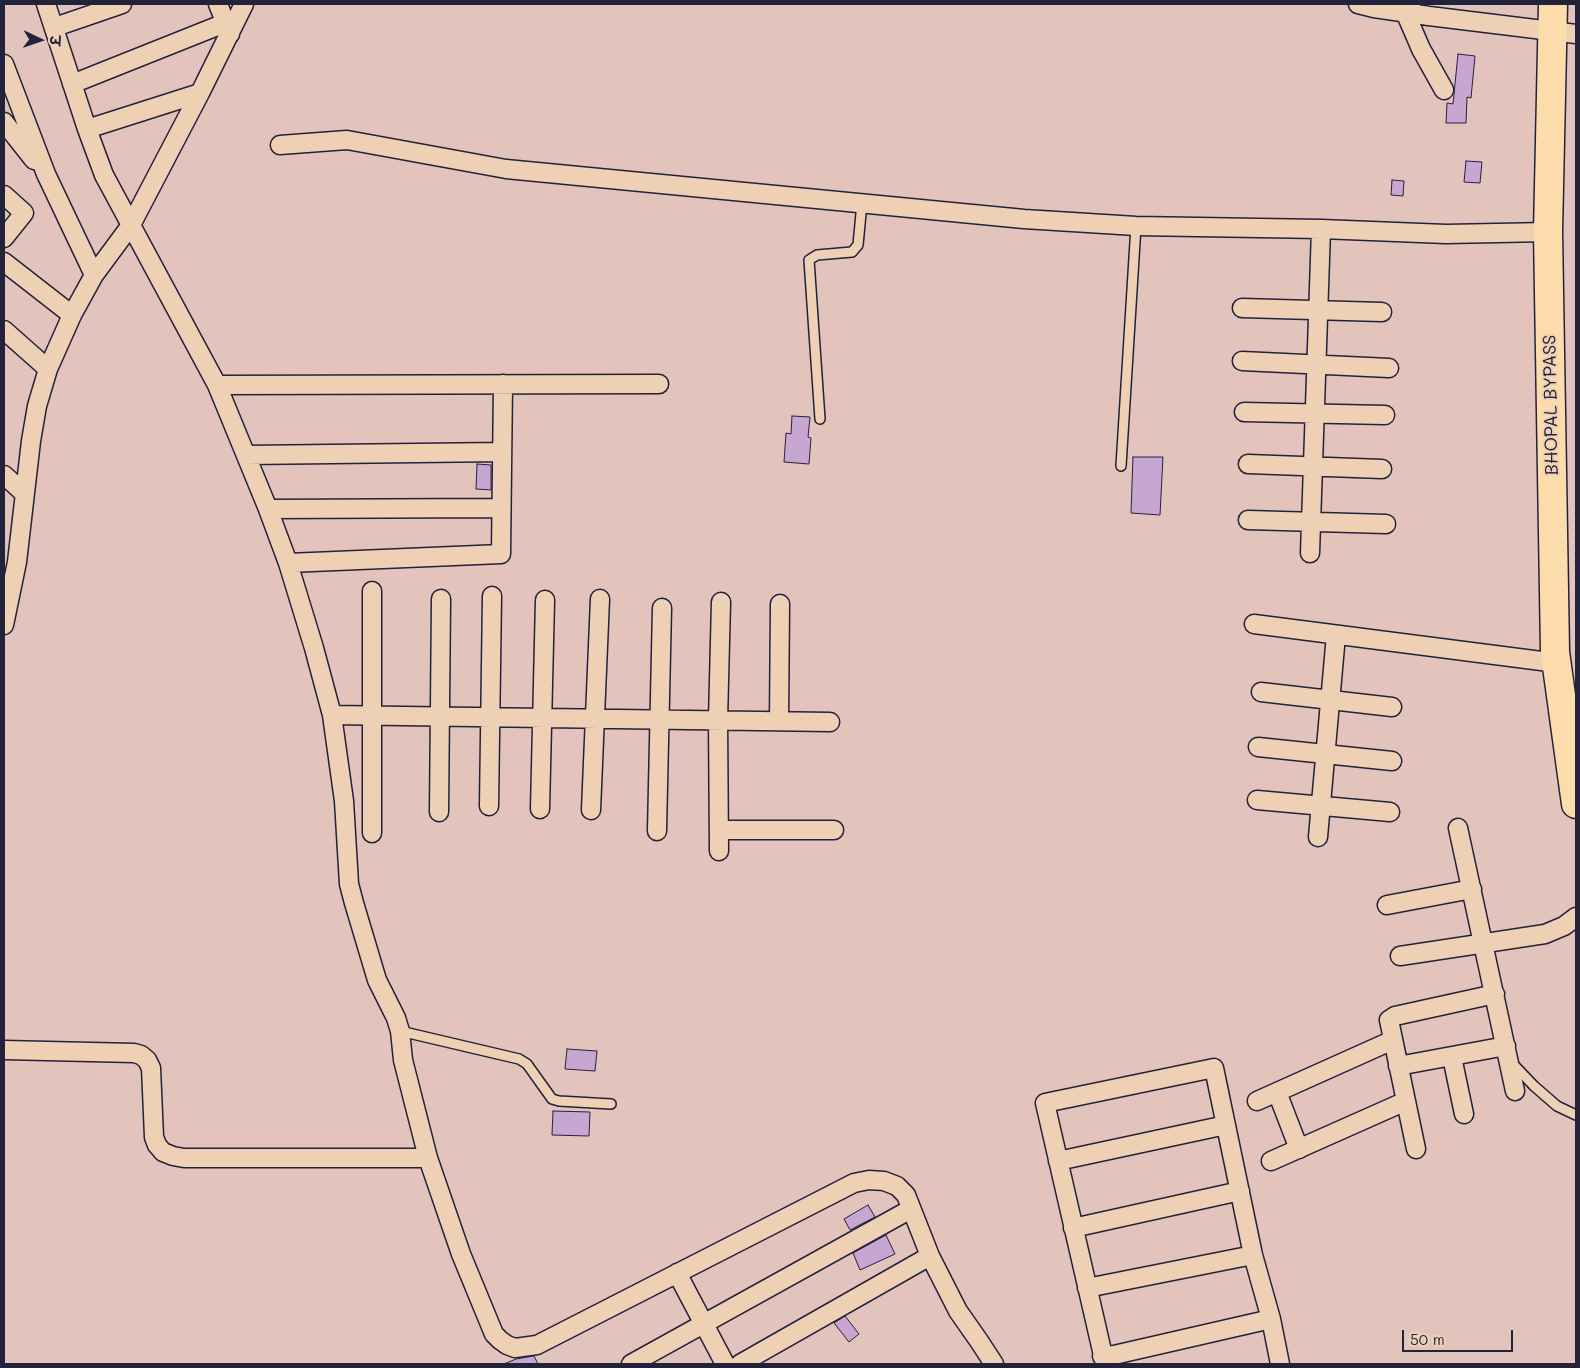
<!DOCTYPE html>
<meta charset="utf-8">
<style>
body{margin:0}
#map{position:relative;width:1580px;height:1368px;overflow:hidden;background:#e2c4bd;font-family:Mali,"Playpen Sans Deva",sans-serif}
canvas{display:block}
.frame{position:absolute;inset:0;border:5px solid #22223b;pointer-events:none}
.north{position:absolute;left:15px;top:15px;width:50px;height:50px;-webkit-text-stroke:4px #eed1b5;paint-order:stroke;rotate:93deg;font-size:14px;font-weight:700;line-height:20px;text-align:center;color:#22223b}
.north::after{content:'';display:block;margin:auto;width:18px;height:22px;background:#22223b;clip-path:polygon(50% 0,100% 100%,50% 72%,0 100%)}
.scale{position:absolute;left:1402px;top:1330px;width:111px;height:22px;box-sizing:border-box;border:2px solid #22223b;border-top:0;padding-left:6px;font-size:15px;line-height:18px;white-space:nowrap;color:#22223b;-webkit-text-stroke:4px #eed1b5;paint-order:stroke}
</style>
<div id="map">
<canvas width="1580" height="1368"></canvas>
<div class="frame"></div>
<div class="north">उ</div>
<div class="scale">50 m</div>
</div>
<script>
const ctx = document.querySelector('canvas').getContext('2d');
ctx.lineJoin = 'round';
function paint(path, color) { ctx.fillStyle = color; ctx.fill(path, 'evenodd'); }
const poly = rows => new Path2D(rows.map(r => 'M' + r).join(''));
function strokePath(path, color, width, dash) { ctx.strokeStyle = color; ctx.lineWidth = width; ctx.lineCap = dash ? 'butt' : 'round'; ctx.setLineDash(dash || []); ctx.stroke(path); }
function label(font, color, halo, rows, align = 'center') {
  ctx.font = font + ' Mali,sans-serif'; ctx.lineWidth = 4; ctx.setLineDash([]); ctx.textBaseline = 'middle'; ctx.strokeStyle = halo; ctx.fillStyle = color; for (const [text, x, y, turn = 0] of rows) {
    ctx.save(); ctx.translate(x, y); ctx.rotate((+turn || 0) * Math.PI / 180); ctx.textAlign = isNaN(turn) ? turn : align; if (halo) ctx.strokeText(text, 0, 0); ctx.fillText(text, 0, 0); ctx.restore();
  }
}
const building = poly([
 [1458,54,1475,56,1471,98,1467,97,1466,123,1446,123,1447,103,1453,104,1458,54],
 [1466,161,1482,162,1480,183,1464,182,1466,161],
 [1392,180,1404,181,1403,196,1391,195,1392,180],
 [792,416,810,417,808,437,811,438,809,464,784,462,786,433,791,434,792,416],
 [1133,457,1163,457,1160,515,1131,513,1133,457],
 [477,464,491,465,491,490,476,489,477,464],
 [567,1049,597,1051,595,1071,565,1069,567,1049],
 [553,1111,590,1112,589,1136,552,1135,553,1111],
 [868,1205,875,1217,850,1230,844,1219,868,1205],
 [886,1235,895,1254,860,1270,853,1253,886,1235],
 [845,1316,859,1334,849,1342,834,1323,845,1316],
 [534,1356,538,1364,504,1364,516,1359,534,1356]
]);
paint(building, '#c7a6d1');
strokePath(building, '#22223b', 1);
const service = poly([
 [820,419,809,260,817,255,852,252,858,245,862,203],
 [1121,466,1136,226],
 [400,1031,519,1059,527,1064,552,1099,559,1101,611,1104],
 [1513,1064,1534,1086,1557,1106,1576,1115]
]);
const minor = poly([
 [46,4,87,129,104,175,217,385,268,509,288,563,314,648,332,715,344,801,349,884,354,903,377,980,396,1018,400,1031,403,1060,428,1158,461,1254,494,1334,500,1340,507,1345,515,1348,537,1345,854,1183,869,1180,884,1181,897,1186,906,1195,930,1256,958,1311,979,1341,994,1364],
 [218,4,230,34],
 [1358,4,1374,8,1429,16,1576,34],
 [1411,6,1405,12,1421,49,1444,90],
 [55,27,122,4],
 [4,64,46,174,94,275],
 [72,84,225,23],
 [4,122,34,160],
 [87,129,200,93],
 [280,145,347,140,506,169,1024,219,1136,226,1321,229,1446,234,1548,232],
 [4,195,24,213,4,238],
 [4,262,72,315],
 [1242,308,1382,312],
 [4,330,48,369],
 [1242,361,1389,368],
 [217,385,659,384],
 [1244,412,1385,415],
 [246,455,502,452],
 [1248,464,1382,469],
 [4,475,25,494],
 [268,509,501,508],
 [1248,520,1386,524],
 [1310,553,1321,229],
 [288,563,501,554,503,384],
 [1254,624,1557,663],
 [4,625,17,562,31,441,37,406,48,369,72,315,94,275,131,225,200,93,244,4],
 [1261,692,1392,707],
 [332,715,830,722],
 [779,721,780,604],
 [1258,747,1392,761],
 [1257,800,1390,812],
 [489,806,492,596],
 [540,809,545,600],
 [591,810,600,599],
 [439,812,441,599],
 [1458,828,1515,1091],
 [719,830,834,830],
 [657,831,662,608],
 [372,833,372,591],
 [1318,837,1336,635],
 [719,851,718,720,721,602],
 [1387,905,1472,889],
 [1400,956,1545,934,1564,926,1576,917],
 [4,1050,134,1053,141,1055,147,1060,151,1068,154,1137,157,1145,163,1152,173,1156,184,1158,428,1158],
 [1452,1057,1464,1114],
 [1398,1066,1506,1046],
 [1277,1092,1299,1149],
 [1257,1101,1393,1040],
 [1416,1149,1389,1020,1395,1016,1495,994],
 [1058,1161,1226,1125],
 [1271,1161,1406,1101],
 [1073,1228,1240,1191],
 [677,1273,725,1364],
 [1087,1288,1253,1255],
 [1102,1356,1114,1355,1271,1319],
 [631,1364,911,1209],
 [740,1364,930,1256],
 [1105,1364,1045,1103,1214,1068,1253,1255,1271,1319,1280,1364]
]);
const trunk = poly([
 [1553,4,1548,232,1555,652,1576,804]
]);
strokePath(service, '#22223b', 12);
strokePath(minor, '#22223b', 21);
strokePath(trunk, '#22223b', 31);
strokePath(service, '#eed1b5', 9);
strokePath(minor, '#eed1b5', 18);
strokePath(trunk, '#fddcac', 28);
label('18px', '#22223b', '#eed1b5', [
 ["BHOPAL BYPASS",1551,405,-91]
]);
</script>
